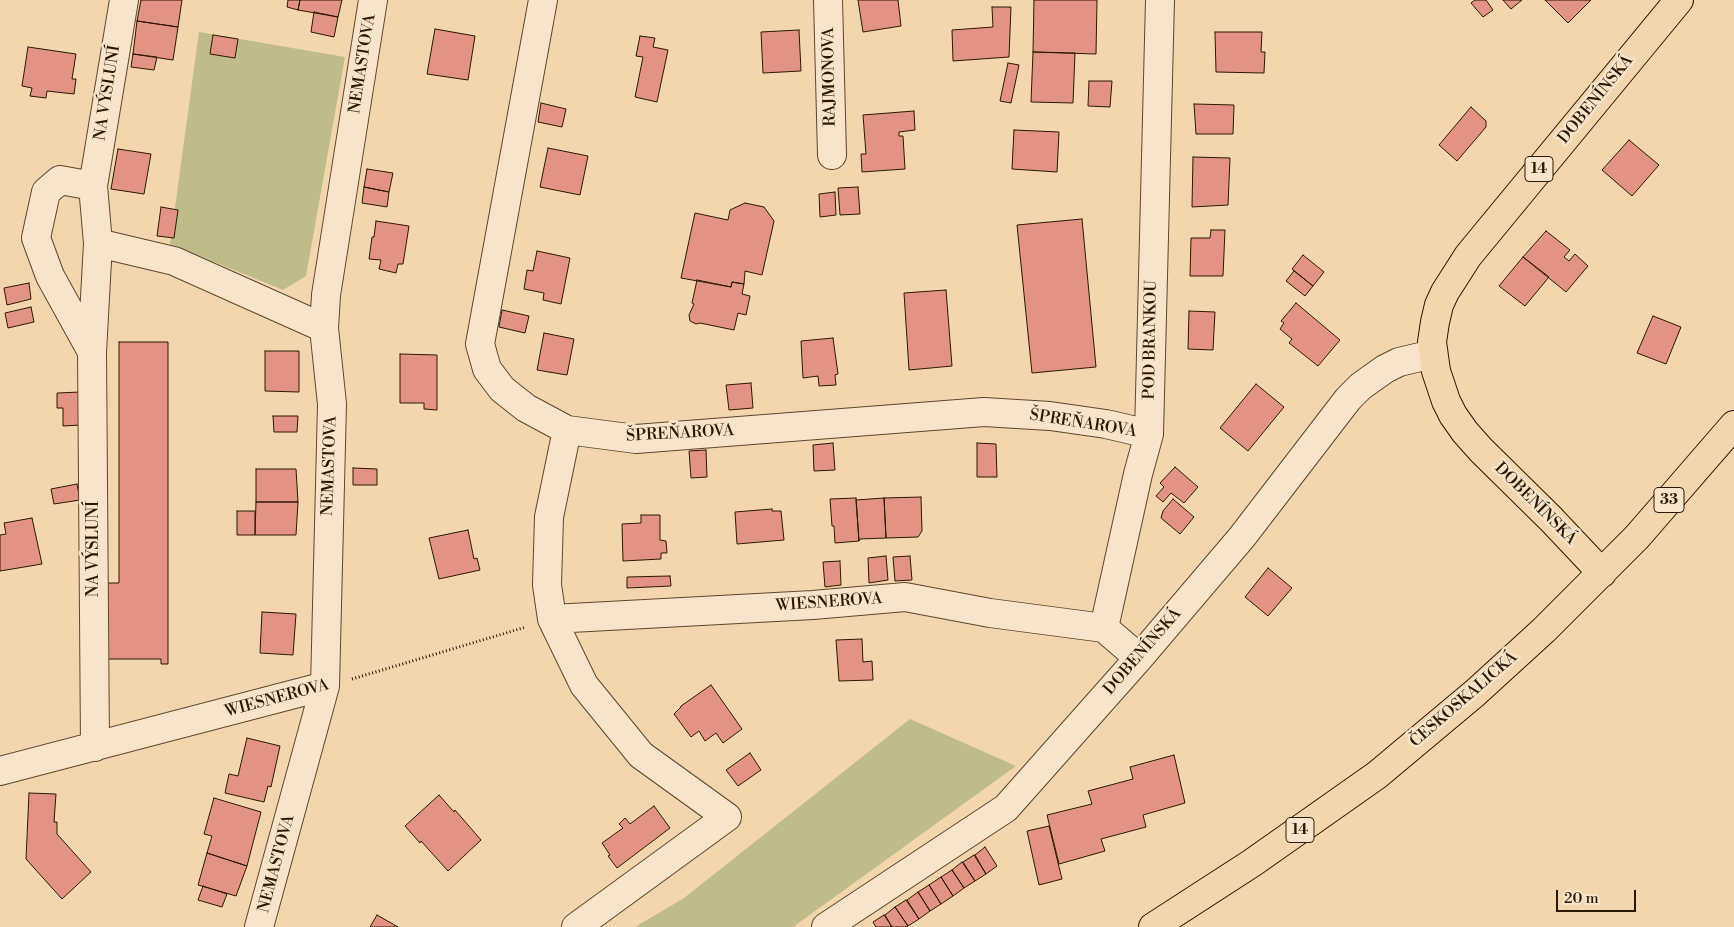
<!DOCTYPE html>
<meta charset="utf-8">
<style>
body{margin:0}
#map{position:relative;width:1734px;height:927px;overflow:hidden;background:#f4d6ae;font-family:"Libre Bodoni",serif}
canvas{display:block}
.scale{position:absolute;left:1556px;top:890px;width:80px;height:22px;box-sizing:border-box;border:2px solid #2b1800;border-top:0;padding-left:6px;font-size:15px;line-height:18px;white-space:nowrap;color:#2b1800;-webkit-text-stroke:4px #f8e4ca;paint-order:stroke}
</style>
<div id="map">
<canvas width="1734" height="927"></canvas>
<div class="scale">20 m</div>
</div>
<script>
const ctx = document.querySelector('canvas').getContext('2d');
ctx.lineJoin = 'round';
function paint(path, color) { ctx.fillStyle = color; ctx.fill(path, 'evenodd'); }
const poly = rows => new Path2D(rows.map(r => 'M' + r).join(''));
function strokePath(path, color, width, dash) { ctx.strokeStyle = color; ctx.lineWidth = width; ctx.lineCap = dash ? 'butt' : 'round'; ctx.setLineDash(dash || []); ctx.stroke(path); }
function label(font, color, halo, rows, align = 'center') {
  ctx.font = font + ' "Libre Bodoni",serif'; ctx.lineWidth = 5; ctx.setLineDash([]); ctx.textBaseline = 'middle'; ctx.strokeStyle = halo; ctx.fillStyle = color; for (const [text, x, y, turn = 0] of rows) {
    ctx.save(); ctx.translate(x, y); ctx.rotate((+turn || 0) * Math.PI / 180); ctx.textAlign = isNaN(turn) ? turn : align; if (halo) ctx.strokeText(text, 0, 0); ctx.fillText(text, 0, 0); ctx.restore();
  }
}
paint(poly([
 [199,32,345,57,306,276,283,290,170,244],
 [910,719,1016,766,793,927,635,927,684,898]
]), '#bebd89');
const building = poly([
 [141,0,182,0,178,27,137,21,141,0],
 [288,0,300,0,298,10,287,7,288,0],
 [300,0,342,0,338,17,298,10,300,0],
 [858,0,898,0,901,26,863,32,858,0],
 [1034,0,1097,0,1096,54,1033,52,1034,0],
 [1475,0,1486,0,1493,10,1483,17,1471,3,1475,0],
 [1503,0,1522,0,1511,9,1503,0],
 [1545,0,1591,0,1568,23,1545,0],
 [992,7,1011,7,1009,57,953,61,952,30,993,27,992,7],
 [314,12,338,17,334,37,311,32,314,12],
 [137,21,178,27,173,60,133,54,137,21],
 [435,29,475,36,468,80,427,74,435,29],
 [799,30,801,71,763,73,761,32,799,30],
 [1215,32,1262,32,1261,52,1265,52,1264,73,1216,72,1215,32],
 [213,35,238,39,235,58,210,54,213,35],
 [640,36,655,38,653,47,668,50,657,102,635,97,643,57,636,56,640,36],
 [28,47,76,54,72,79,76,79,74,94,47,91,46,98,30,96,32,88,22,86,28,47],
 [1033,52,1075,53,1073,103,1031,102,1033,52],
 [133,54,157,57,154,70,131,67,133,54],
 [1008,63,1019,65,1011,103,1000,101,1008,63],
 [1089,81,1112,81,1110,107,1088,106,1089,81],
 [541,103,566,109,562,127,538,122,541,103],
 [1194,104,1234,105,1233,134,1196,134,1194,104],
 [1471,107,1486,121,1486,127,1457,161,1439,145,1471,107],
 [914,111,915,130,899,132,899,136,903,136,905,169,862,172,861,154,866,154,863,115,914,111],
 [1014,130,1059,132,1057,172,1012,169,1014,130],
 [1629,140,1659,165,1632,196,1602,170,1629,140],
 [548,148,588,156,580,195,540,187,548,148],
 [118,149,151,154,144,194,111,189,118,149],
 [1193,157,1230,158,1228,205,1192,207,1193,157],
 [367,169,393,173,389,192,364,187,367,169],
 [364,187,389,192,387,207,362,203,364,187],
 [858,187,860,214,840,215,838,188,858,187],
 [835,192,836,215,820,217,819,194,835,192],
 [745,203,764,207,774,221,762,275,745,271,744,284,732,282,731,287,681,278,695,213,728,220,730,210,745,203],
 [161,207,178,210,174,238,157,236,161,207],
 [1082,219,1096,367,1032,373,1017,225,1082,219],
 [376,221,409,226,403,264,398,264,396,273,379,269,381,260,369,259,372,237,374,237,376,221],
 [1211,230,1225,230,1223,276,1190,276,1191,238,1210,238,1211,230],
 [1546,231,1570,250,1564,257,1569,261,1575,254,1588,266,1566,292,1523,257,1546,231],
 [537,251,570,258,561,304,543,300,544,293,524,289,527,270,533,271,537,251],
 [1303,255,1324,272,1313,286,1292,269,1303,255],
 [1523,257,1549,277,1525,306,1499,286,1523,257],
 [1294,271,1313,286,1305,296,1286,281,1294,271],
 [697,280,731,287,732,282,744,284,742,294,750,296,746,315,738,313,734,330,700,323,696,324,690,321,689,315,694,304,692,303,697,280],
 [29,283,31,299,7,305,4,288,29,283],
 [946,290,952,366,909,370,904,293,946,290],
 [1296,303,1340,340,1318,366,1289,343,1292,339,1280,329,1284,323,1281,321,1296,303],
 [31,307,34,322,8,328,5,313,31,307],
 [502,310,529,316,525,333,499,327,502,310],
 [1189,311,1215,312,1213,350,1188,349,1189,311],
 [1653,316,1681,327,1666,364,1637,353,1653,316],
 [544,333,574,339,567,375,537,370,544,333],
 [833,338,838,374,835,375,836,385,819,386,818,376,803,378,801,341,833,338],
 [119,342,168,342,168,664,161,664,161,659,98,659,98,583,119,583,119,342],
 [265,351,299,351,299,392,265,391,265,351],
 [400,354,437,355,437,410,424,409,424,403,400,403,400,354],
 [751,383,753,408,729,410,726,385,751,383],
 [1256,384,1284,407,1248,451,1220,428,1256,384],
 [81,392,81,425,63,426,63,408,57,408,57,393,81,392],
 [273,416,298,416,297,432,274,432,273,416],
 [833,443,835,470,814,471,813,445,833,443],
 [977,443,996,444,997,477,977,477,977,443],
 [706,450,707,477,691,478,689,451,706,450],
 [1175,467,1198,487,1184,503,1171,493,1163,502,1156,496,1164,487,1160,483,1175,467],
 [353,468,377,469,377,485,353,485,353,468],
 [256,469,296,469,298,502,256,502,256,469],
 [77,484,80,500,54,504,51,489,77,484],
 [921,497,922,531,918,537,886,538,884,498,921,497],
 [856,498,859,541,835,543,834,526,832,526,830,499,856,498],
 [884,498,886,538,860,539,859,541,856,500,884,498],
 [1173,499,1194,517,1180,534,1161,518,1163,511,1173,499],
 [256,502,298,502,296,535,255,535,256,502],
 [772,509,772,511,781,511,784,540,737,544,735,512,772,509],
 [237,511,255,511,255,535,237,535,237,511],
 [641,515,660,515,660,540,666,541,667,553,661,553,661,559,623,561,622,524,641,523,641,515],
 [32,518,42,564,0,571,0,535,6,534,4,523,32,518],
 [468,530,474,559,477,558,480,570,439,579,429,538,468,530],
 [886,556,888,580,869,583,868,558,886,556],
 [910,556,912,580,895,581,893,557,910,556],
 [840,561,841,585,825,587,823,562,840,561],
 [1268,568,1292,588,1268,616,1245,597,1268,568],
 [670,576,671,586,627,588,627,577,670,576],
 [262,612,296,614,293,655,260,653,262,612],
 [862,639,863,662,872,661,873,680,839,681,836,640,862,639],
 [711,685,742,729,723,743,716,733,705,741,699,731,691,737,674,714,681,707,681,706,711,685],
 [247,738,280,746,271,787,268,786,264,802,225,793,229,774,238,776,247,738],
 [750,753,761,770,738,786,726,770,750,753],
 [1174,755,1185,803,1143,815,1146,827,1101,839,1105,851,1059,864,1047,815,1092,804,1088,791,1133,779,1130,767,1174,755],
 [29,793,56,794,54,822,57,822,57,834,91,872,62,899,26,859,29,793],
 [439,795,454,812,455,810,481,840,448,871,421,841,420,843,405,826,439,795],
 [214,798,261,812,247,866,207,853,212,836,204,834,214,798],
 [654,806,670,828,617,868,608,856,610,855,602,843,623,828,619,824,625,818,630,824,654,806],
 [1049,826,1062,879,1039,885,1027,831,1049,826],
 [985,847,997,866,986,874,975,855,985,847],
 [207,853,247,866,236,896,198,885,207,853],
 [974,855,986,874,975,881,963,862,974,855],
 [962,862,975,881,964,888,952,870,962,862],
 [952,870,964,888,953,896,941,877,952,870],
 [941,877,953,896,941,904,929,885,941,877],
 [929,885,941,904,930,911,918,892,929,885],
 [203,886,227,894,222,907,198,900,203,886],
 [918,892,930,911,919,919,907,900,918,892],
 [906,900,919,919,908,926,895,907,906,900],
 [895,907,908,926,906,927,892,927,885,915,895,907],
 [377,915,398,927,370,927,377,915],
 [884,915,892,927,876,927,873,922,884,915]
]);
paint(building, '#e39384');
strokePath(building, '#2b1800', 1);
const minor = poly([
 [543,0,480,344,487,369,502,389,526,408,567,430,636,439,984,412,1050,416,1106,424,1149,434],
 [828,0,832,155],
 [93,186,124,0],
 [98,243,174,261,324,328],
 [92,352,50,276,36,238,46,192,60,180,93,186,98,243,92,352,95,747],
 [567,430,549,517,547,585,552,619,584,685,641,755,727,817,576,927],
 [552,619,813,605,905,597,990,613,1104,628],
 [1139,658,1104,628,1138,474,1149,434,1160,0],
 [0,771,325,686],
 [259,927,325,686,332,404,324,328,326,295,373,0],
 [826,927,1006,808,1139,658,1242,537,1348,399,1361,386,1385,369,1399,362,1433,354]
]);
const major = poly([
 [1602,573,1551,519,1481,450,1465,432,1453,415,1446,401,1436,371,1432,342,1435,322,1439,305,1445,292,1468,256,1679,0],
 [1153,927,1252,863,1377,775,1475,693,1544,630,1637,537,1734,425]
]);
strokePath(minor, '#5d482c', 30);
strokePath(major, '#2b1800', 30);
strokePath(poly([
 [352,679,526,627]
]), '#2b1800', 3, [1, 2.5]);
strokePath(minor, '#f8e4ca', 28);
strokePath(major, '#f4d6ae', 28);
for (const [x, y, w] of [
 [1539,169,28],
 [1669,500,30],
 [1300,830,28]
]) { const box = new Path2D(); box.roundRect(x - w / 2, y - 12.5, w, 25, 4); ctx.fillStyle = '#f8e4ca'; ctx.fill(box); strokePath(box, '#2b1800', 1); }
label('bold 15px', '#2b1800', null, [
 ["14",1539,169],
 ["33",1669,500],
 ["14",1300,830]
]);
label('16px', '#2b1800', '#f8e4ca', [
 ["NEMASTOVA",363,64,-81],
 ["RAJMONOVA",830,77,-91],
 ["NA VÝSLUNÍ",108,93,-81],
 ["DOBENÍNSKÁ",1596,100,-51],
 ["POD BRANKOU",1151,340,-89],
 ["ŠPREŇAROVA",1083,424,9],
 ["ŠPREŇAROVA",680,434,-3],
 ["NEMASTOVA",330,466,-88],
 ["DOBENÍNSKÁ",1535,504,45],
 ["NA VÝSLUNÍ",94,549,-90],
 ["WIESNEROVA",829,603,-4],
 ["DOBENÍNSKÁ",1143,652,-49],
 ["WIESNEROVA",277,699,-15],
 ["ČESKOSKALICKÁ",1464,700,-41],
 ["NEMASTOVA",277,864,-75]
]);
</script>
